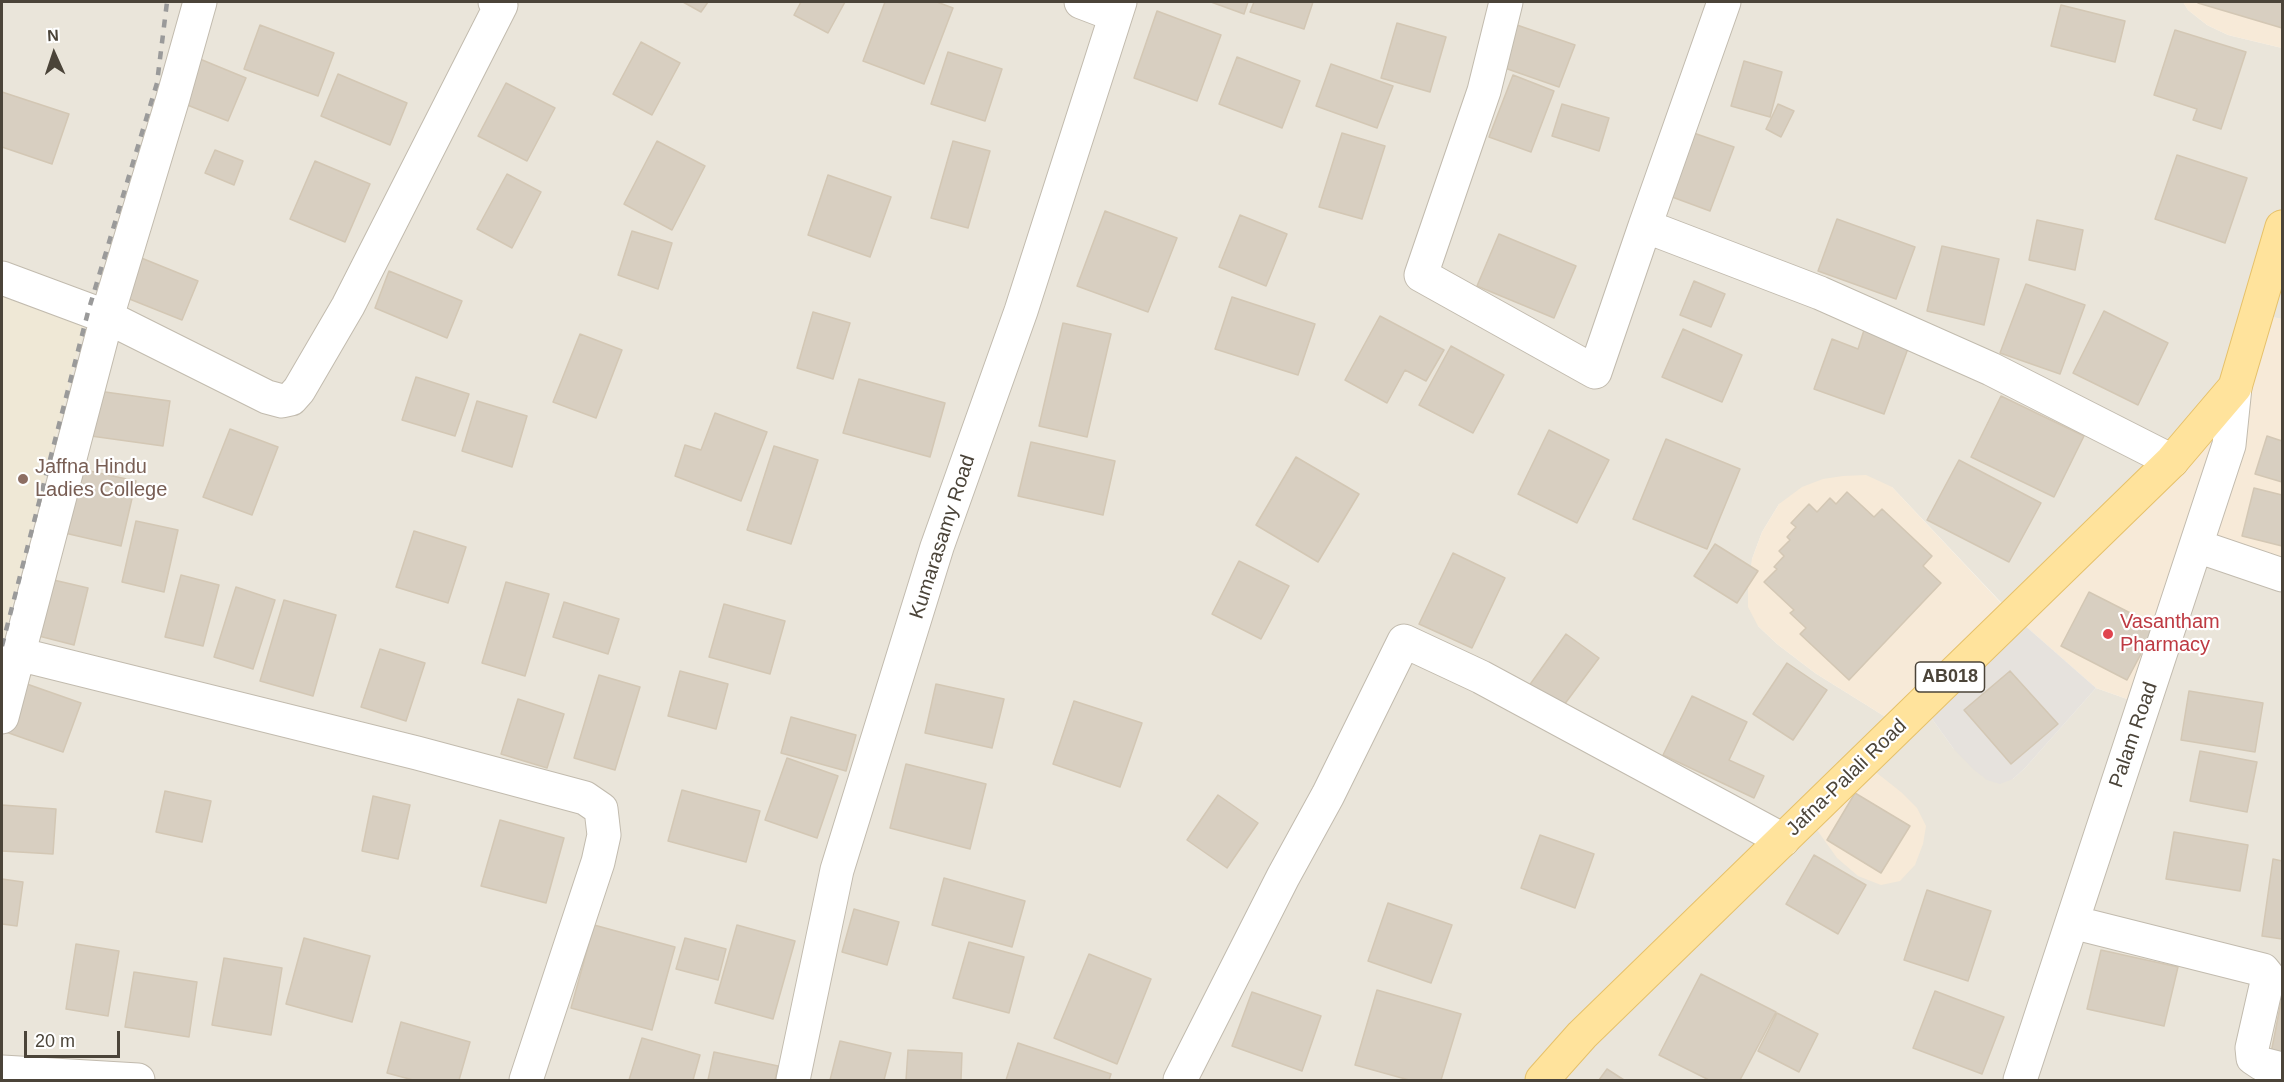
<!DOCTYPE html>
<style>
body{margin:0}
#map{position:relative;width:2284px;height:1082px;overflow:hidden;background:#f6f3ec;font-family:Helvetica,sans-serif}
canvas{display:block}
.frame{position:absolute;inset:0;border:3px solid #4b4439;pointer-events:none}
.north{position:absolute;left:24px;top:24px;width:60px;height:60px;-webkit-text-stroke:4px #fff;paint-order:stroke;rotate:357deg;font-size:16px;font-weight:700;line-height:24px;text-align:center;color:#4b4439}
.north::after{content:'';display:block;margin:auto;width:21px;height:27px;background:#4b4439;clip-path:polygon(50% 0,100% 100%,50% 72%,0 100%)}
.scale{position:absolute;left:24px;top:1031px;width:96px;height:27px;box-sizing:border-box;border:3px solid #4b4439;border-top:0;padding-left:8px;font-size:18px;line-height:21px;white-space:nowrap;color:#4b4439;-webkit-text-stroke:4px #fff;paint-order:stroke}
</style>
<div id="map">
<canvas width="2284" height="1082"></canvas>
<div class="frame"></div>
<div class="north">N</div>
<div class="scale">20 m</div>
</div>
<script>
const ctx = document.querySelector('canvas').getContext('2d');
ctx.lineJoin = 'round';
function paint(path, color) { ctx.fillStyle = color; ctx.fill(path, 'evenodd'); }
const poly = rows => new Path2D(rows.map(r => 'M' + r).join(''));
function strokePath(path, color, width, dash) { ctx.strokeStyle = color; ctx.lineWidth = width; ctx.lineCap = dash ? 'butt' : 'round'; ctx.setLineDash(dash || []); ctx.stroke(path); }
function label(font, color, halo, rows, align = 'center') {
  ctx.font = font + ' Helvetica,sans-serif'; ctx.lineWidth = 4.5; ctx.setLineDash([]); ctx.textBaseline = 'middle'; ctx.strokeStyle = halo; ctx.fillStyle = color; for (const [text, x, y, turn = 0] of rows) {
    ctx.save(); ctx.translate(x, y); ctx.rotate((+turn || 0) * Math.PI / 180); ctx.textAlign = isNaN(turn) ? turn : align; if (halo) ctx.strokeText(text, 0, 0); ctx.fillText(text, 0, 0); ctx.restore();
  }
}
paint(poly([
 [2,2,2183,2,2188,10,2207,25,2228,35,2282,48,2282,319,2256,314,2235,387,2014,616,1892,487,1779,504,1762,532,1752,559,1758,626,1777,644,1815,673,1900,726,1922,705,1953,748,2013,779,2026,767,2096,688,2144,705,2197,546,2282,575,2282,1080,138,1080,2,1072,2,646,88,312,2,278]
]), '#eae5da');
paint(poly([
 [2183,2,2282,2,2282,48,2228,35,2207,25,2188,10],
 [2256,314,2282,319,2282,575,2197,546,2144,705,2096,688,2014,616,1900,726,1815,673,1777,644,1758,626,1748,607,1748,583,1752,559,1762,532,1779,504,1802,487,1823,479,1843,476,1866,475,1892,487,2013,616,2235,387],
 [1863,762,1901,792,1917,808,1926,826,1923,844,1915,865,1900,881,1881,885,1858,876,1837,858,1807,816]
]), '#f7ead8');
paint(poly([
 [2014,616,2096,688,2026,767,2013,779,2000,784,1987,780,1973,769,1953,748,1922,705]
]), '#e6e2dd');
paint(poly([
 [2,278,88,312,2,646]
]), '#efe8d6');
const building = poly([
 [683,2,708,2,701,12,683,2],
 [801,2,845,2,828,33,794,15,801,2],
 [885,2,937,2,953,8,924,84,863,61,885,2],
 [1211,2,1248,2,1244,14,1211,2],
 [1254,2,1313,2,1304,29,1250,12,1254,2],
 [2198,2,2282,2,2282,28,2198,3,2198,2],
 [2061,5,2125,21,2115,62,2051,46,2061,5],
 [1157,11,1221,35,1197,101,1134,78,1157,11],
 [1397,23,1446,37,1430,92,1381,78,1397,23],
 [1514,24,1575,45,1559,87,1499,66,1514,24],
 [260,25,334,53,318,96,244,69,260,25],
 [2175,30,2246,52,2221,129,2193,120,2197,109,2154,95,2175,30],
 [641,42,680,63,652,115,613,94,641,42],
 [948,52,1002,69,985,121,931,104,948,52],
 [195,57,246,78,228,121,177,101,195,57],
 [1237,57,1300,81,1282,128,1219,104,1237,57],
 [1744,61,1782,72,1770,117,1731,106,1744,61],
 [1331,64,1393,86,1377,128,1316,106,1331,64],
 [338,74,407,103,390,145,321,116,338,74],
 [1513,75,1554,91,1531,152,1489,137,1513,75],
 [506,83,555,108,527,161,478,136,506,83],
 [2,92,69,114,52,164,2,147,2,92],
 [1562,104,1609,118,1599,151,1552,136,1562,104],
 [1778,104,1794,111,1781,137,1766,129,1778,104],
 [1688,131,1734,147,1710,211,1664,194,1688,131],
 [1342,133,1385,146,1362,219,1319,207,1342,133],
 [657,141,705,166,672,230,624,204,657,141],
 [953,141,990,151,968,228,931,218,953,141],
 [215,150,243,161,234,185,205,173,215,150],
 [2177,155,2247,178,2225,243,2155,219,2177,155],
 [315,161,370,184,345,242,290,219,315,161],
 [507,174,541,192,512,248,477,229,507,174],
 [828,175,891,197,870,257,808,235,828,175],
 [1105,211,1177,238,1148,312,1077,286,1105,211],
 [1240,215,1287,234,1266,286,1219,267,1240,215],
 [1837,219,1915,247,1896,299,1818,271,1837,219],
 [2037,220,2083,230,2075,270,2029,260,2037,220],
 [632,231,672,243,658,289,618,275,632,231],
 [1499,234,1576,266,1554,318,1477,286,1499,234],
 [1942,246,1999,259,1984,325,1927,311,1942,246],
 [134,255,198,281,182,320,117,294,134,255],
 [389,271,462,301,447,338,375,308,389,271],
 [1694,281,1725,294,1711,327,1680,315,1694,281],
 [2026,284,2085,305,2060,374,2000,353,2026,284],
 [1232,297,1315,324,1298,375,1215,349,1232,297],
 [2104,311,2168,343,2138,405,2073,373,2104,311],
 [813,312,850,323,833,379,797,368,813,312],
 [1380,316,1444,350,1426,381,1405,370,1387,403,1345,380,1380,316],
 [1063,323,1111,334,1087,437,1039,426,1063,323],
 [1865,327,1910,343,1884,414,1814,389,1832,339,1858,349,1865,327],
 [1683,329,1742,355,1722,402,1662,377,1683,329],
 [580,334,622,350,596,418,553,402,580,334],
 [1451,346,1504,375,1473,433,1419,405,1451,346],
 [416,377,469,394,455,436,402,420,416,377],
 [859,379,945,403,930,457,843,433,859,379],
 [98,391,170,401,163,446,91,436,98,391],
 [2001,396,2084,436,2054,497,1971,457,2001,396],
 [477,401,527,416,512,467,462,451,477,401],
 [715,413,767,432,741,501,675,476,685,445,701,450,715,413],
 [230,429,278,447,252,515,203,497,230,429],
 [1549,430,1609,460,1577,523,1518,494,1549,430],
 [2267,436,2282,441,2282,482,2255,474,2267,436],
 [1666,439,1740,469,1707,549,1633,519,1666,439],
 [1031,442,1115,461,1103,515,1018,496,1031,442],
 [774,446,818,460,791,544,747,530,774,446],
 [1296,457,1359,494,1318,562,1256,525,1296,457],
 [1959,460,2041,503,2009,562,1927,520,1959,460],
 [71,467,136,481,121,546,56,531,71,467],
 [2254,488,2282,495,2282,546,2242,536,2254,488],
 [1847,492,1874,517,1882,509,1932,556,1923,566,1941,583,1849,680,1800,634,1806,628,1790,613,1794,610,1764,582,1777,569,1774,567,1784,556,1779,551,1790,540,1787,537,1796,527,1791,523,1809,504,1817,512,1830,498,1836,504,1847,492],
 [136,521,178,530,164,592,122,582,136,521],
 [414,531,466,547,448,603,396,587,414,531],
 [1715,544,1758,571,1737,603,1694,576,1715,544],
 [1453,553,1505,578,1472,648,1419,624,1453,553],
 [1239,561,1289,586,1261,639,1212,614,1239,561],
 [181,575,219,585,203,646,165,637,181,575],
 [45,578,88,588,74,645,31,634,45,578],
 [506,582,549,594,525,676,482,663,506,582],
 [236,587,275,600,253,669,214,657,236,587],
 [2089,592,2156,626,2127,680,2061,646,2089,592],
 [284,600,336,615,313,696,260,681,284,600],
 [564,602,619,619,608,654,553,637,564,602],
 [724,604,785,621,770,674,709,657,724,604],
 [1566,634,1599,658,1558,713,1526,690,1566,634],
 [380,649,425,663,406,721,361,707,380,649],
 [1787,663,1827,690,1793,740,1753,714,1787,663],
 [680,671,728,684,716,729,668,716,680,671],
 [2010,671,2058,724,2011,764,1964,710,2010,671],
 [599,675,640,687,615,770,574,758,599,675],
 [24,683,81,703,63,752,6,732,24,683],
 [936,684,1004,699,992,748,925,733,936,684],
 [2189,691,2263,703,2255,752,2181,740,2189,691],
 [1692,696,1747,722,1729,760,1764,776,1754,798,1663,755,1692,696],
 [518,699,564,714,547,768,501,754,518,699],
 [1074,701,1142,723,1120,787,1053,764,1074,701],
 [791,717,856,735,846,771,781,753,791,717],
 [2200,751,2257,762,2247,812,2190,801,2200,751],
 [787,758,838,776,817,838,765,820,787,758],
 [906,764,986,784,970,849,890,828,906,764],
 [682,790,760,811,746,862,668,841,682,790],
 [165,791,211,801,202,842,156,832,165,791],
 [1855,793,1910,826,1881,873,1827,840,1855,793],
 [1218,795,1258,823,1227,868,1187,840,1218,795],
 [373,796,410,805,398,859,362,851,373,796],
 [2,805,56,809,53,854,2,851,2,805],
 [500,820,564,838,546,903,481,886,500,820],
 [2174,832,2248,845,2240,891,2166,879,2174,832],
 [1540,835,1594,854,1575,908,1521,888,1540,835],
 [1814,855,1866,885,1838,934,1786,904,1814,855],
 [2273,859,2282,861,2282,939,2262,936,2273,859],
 [944,878,1025,901,1012,947,932,925,944,878],
 [2,879,23,882,17,926,2,924,2,879],
 [1927,890,1991,911,1968,981,1904,960,1927,890],
 [1388,903,1452,925,1431,983,1368,961,1388,903],
 [854,909,899,922,887,965,842,952,854,909],
 [594,925,675,947,652,1030,571,1008,594,925],
 [737,925,795,941,773,1019,715,1003,737,925],
 [304,938,370,956,352,1022,286,1004,304,938],
 [685,938,726,949,718,980,676,969,685,938],
 [969,942,1024,957,1009,1013,953,998,969,942],
 [76,944,119,951,108,1016,66,1009,76,944],
 [2101,950,2178,967,2164,1026,2087,1009,2101,950],
 [1089,954,1151,979,1117,1064,1054,1038,1089,954],
 [224,958,282,968,271,1035,212,1025,224,958],
 [134,972,197,982,189,1037,125,1027,134,972],
 [1701,974,1776,1012,1740,1080,1709,1080,1659,1055,1701,974],
 [1377,990,1461,1014,1441,1080,1409,1080,1355,1065,1377,990],
 [1935,991,2004,1017,1982,1074,1913,1048,1935,991],
 [1252,992,1321,1016,1302,1071,1232,1046,1252,992],
 [2282,997,2282,1055,2271,1053,2282,997],
 [1777,1013,1818,1034,1799,1072,1758,1051,1777,1013],
 [401,1022,470,1042,459,1080,413,1080,387,1073,401,1022],
 [642,1038,700,1055,693,1080,629,1080,642,1038],
 [840,1041,891,1053,884,1080,830,1080,840,1041],
 [1018,1043,1111,1074,1109,1080,1006,1080,1018,1043],
 [908,1050,962,1053,961,1080,906,1080,908,1050],
 [714,1052,778,1066,775,1080,708,1080,714,1052],
 [1607,1069,1624,1080,1599,1080,1607,1069]
]);
paint(building, '#d8cfc1');
strokePath(building, '#d3c7b4', 1.5);
const minor = poly([
 [200,2,173,98,107,317,267,397,282,401,291,399,299,390,348,306,501,5,495,2],
 [1081,2,1115,15],
 [1506,2,1484,91,1421,275,1595,372,1645,226,1820,293,1991,369,2172,461],
 [1645,226,1724,2],
 [2,278,107,317,2,717],
 [2197,546,2282,575],
 [18,654,417,753,585,798,601,809,604,835,598,862,526,1080],
 [2072,922,2263,970,2267,975,2267,982,2252,1048,2253,1058,2262,1064,2282,1069],
 [2,1072,138,1080],
 [793,1080,837,870,937,547,1021,311,1120,2],
 [1180,1080,1283,877,1328,795,1404,641,1481,677,1783,840],
 [2020,1080,2229,445,2235,387]
]);
const primary = poly([
 [1542,1080,1582,1035,2172,461,2235,387,2282,227]
]);
strokePath(minor, '#c2bbae', 35);
strokePath(primary, '#e6c16a', 35);
strokePath(minor, '#fff', 33);
strokePath(primary, '#ffe39c', 33);
strokePath(poly([
 [2,646,88,312,157,83,167,2]
]), '#9a9a9a', 4.5, [8, 8]);
for (const [x, y, r, color] of [
 [23,479,6,"#8d6e63"],
 [2108,634,6,"#e0444e"]
]) { const dot = new Path2D(); dot.arc(x, y, r, 0, 2 * Math.PI); ctx.fillStyle = color; ctx.fill(dot); strokePath(dot, '#fff', 2); }
for (const [x, y, w] of [
 [1950,677,69]
]) { const box = new Path2D(); box.roundRect(x - w / 2, y - 15, w, 30, 4.5); ctx.fillStyle = '#fff'; ctx.fill(box); strokePath(box, '#4b4439', 1.5); }
label('bold 18px', '#4b4439', null, [
 ["AB018",1950,677]
]);
label('20px', '#785e54', '#fff', [
 ["Jaffna Hindu",35,467],
 ["Ladies College",35,490]
], 'left');
label('20px', '#4b4439', '#fff', [
 ["Kumarasamy Road",943,537,-72],
 ["Palam Road",2134,735,-71],
 ["Jafna-Palali Road",1847,778,-44]
]);
label('20px', '#be3a42', '#fff', [
 ["Vasantham",2120,622],
 ["Pharmacy",2120,645]
], 'left');
</script>
